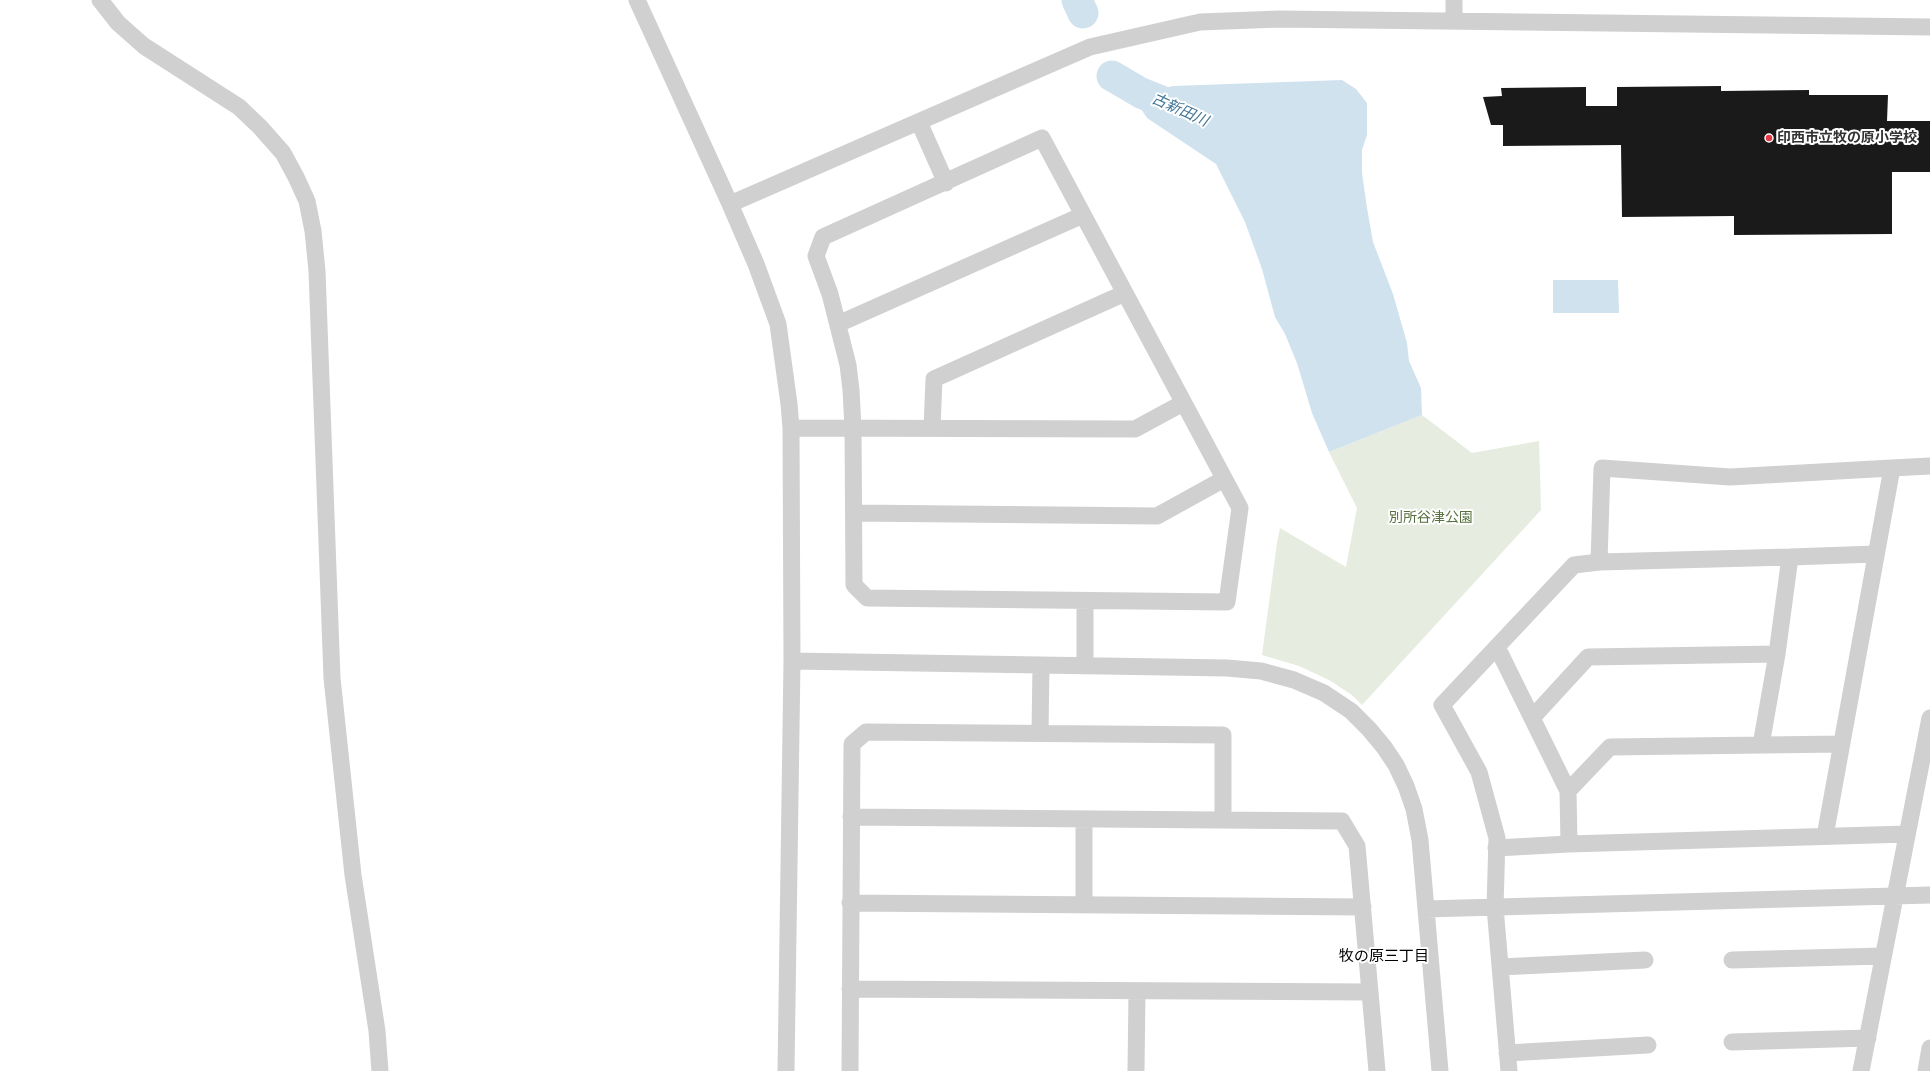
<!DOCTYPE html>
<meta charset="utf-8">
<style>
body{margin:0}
canvas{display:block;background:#fff}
</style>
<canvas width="1930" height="1071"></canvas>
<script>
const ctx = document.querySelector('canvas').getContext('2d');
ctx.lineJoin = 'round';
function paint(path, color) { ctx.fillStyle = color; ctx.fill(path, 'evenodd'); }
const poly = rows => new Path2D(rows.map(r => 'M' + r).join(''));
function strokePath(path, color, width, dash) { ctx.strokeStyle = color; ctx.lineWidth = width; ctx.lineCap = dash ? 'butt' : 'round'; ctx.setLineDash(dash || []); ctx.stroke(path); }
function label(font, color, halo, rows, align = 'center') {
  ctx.font = font + ' "Alegreya Sans","Noto Sans JP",sans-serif'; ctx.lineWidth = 4; ctx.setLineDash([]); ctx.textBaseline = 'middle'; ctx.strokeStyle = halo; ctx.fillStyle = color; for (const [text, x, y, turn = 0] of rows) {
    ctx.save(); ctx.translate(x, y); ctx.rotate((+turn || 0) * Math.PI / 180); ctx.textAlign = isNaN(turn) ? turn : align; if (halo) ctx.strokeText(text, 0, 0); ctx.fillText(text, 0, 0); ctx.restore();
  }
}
paint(poly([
 [1422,415,1472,453,1539,441,1541,510,1362,705,1352,695,1329,680,1299,666,1262,655,1277,543,1280,528,1346,567,1357,508,1329,452]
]), '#e6ecdf');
paint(poly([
 [1342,80,1356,89,1367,103,1367,135,1362,150,1362,173,1367,208,1373,242,1393,294,1407,343,1409,361,1421,388,1422,415,1329,452,1312,413,1297,363,1285,334,1275,317,1262,269,1245,222,1216,164,1147,118,1137,103,1141,93,1173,86],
 [1553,280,1618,280,1619,313,1553,313]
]), '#cfe2ee');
strokePath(poly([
 [1077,0,1083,13],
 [1112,76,1141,93,1181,109]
]), '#cfe2ee', 31);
paint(poly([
 [1721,86,1721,91,1809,90,1809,95,1888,95,1887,121,1930,121,1930,172,1892,172,1892,234,1734,235,1734,216,1622,217,1621,145,1503,146,1503,125,1491,125,1483,97,1502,96,1501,88,1586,87,1586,106,1617,106,1617,87]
]), '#1a1a1a');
strokePath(poly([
 [100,0,118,23,144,46,239,107,260,127,283,153,296,177,307,201,313,231,317,271,332,678,353,875,377,1031,380,1071],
 [637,0,730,204,756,264,778,324,789,404,791,428,792,661,786,1071],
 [1454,0,1454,21],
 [919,122,946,183],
 [1042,138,1240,508,1227,602,867,598,854,585,853,428,851,390,848,365,830,294,816,256,823,237,1042,138],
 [730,204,1090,47,1200,22,1279,19,1930,27],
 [838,324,1083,215],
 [791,428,1135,429,1183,403],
 [932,428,934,379,1125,293],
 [854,513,1157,516,1224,479],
 [1599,562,1790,557],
 [1085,601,1085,666],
 [1497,647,1568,791],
 [792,661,1227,668,1261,671,1294,680,1324,693,1351,711,1369,729,1384,747,1396,765,1406,786,1414,809,1420,840,1440,1071],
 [1532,718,1588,657,1777,654,1790,557,1876,554],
 [1040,733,1041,666],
 [1841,744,1610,747,1568,791,1569,844,1907,834],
 [1761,745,1777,654],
 [851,817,1342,821,1357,846,1377,1071],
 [1084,819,1084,905],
 [1825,836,1892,468,1930,466],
 [1496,848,1569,844],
 [850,903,1363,907],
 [1426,909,1930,895],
 [1732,960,1883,956],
 [1500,967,1645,960],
 [850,989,1369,992],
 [1732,1042,1868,1038],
 [1507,1053,1648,1045],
 [850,1071,852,744,866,732,1223,735,1223,819],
 [1136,1071,1137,991],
 [1509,1071,1495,907,1497,838,1479,772,1442,705,1574,565,1599,562,1602,468,1730,477,1892,468],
 [1861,1071,1930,718],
 [1926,1071,1930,1048]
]), '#d0d0d0', 17);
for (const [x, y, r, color] of [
 [1769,138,4,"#e63946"]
]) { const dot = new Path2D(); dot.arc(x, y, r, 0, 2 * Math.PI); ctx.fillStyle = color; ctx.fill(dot); strokePath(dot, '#fff', 1.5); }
label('bold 14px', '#333', '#fff', [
 ["印西市立牧の原小学校",1777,138]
], 'left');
label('14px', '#56703f', '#fff', [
 ["別所谷津公園",1431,518]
]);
label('italic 15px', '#3f7597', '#fff', [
 ["古新田川",1180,110,24]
]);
label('15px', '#000', '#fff', [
 ["牧の原三丁目",1384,956]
]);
</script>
